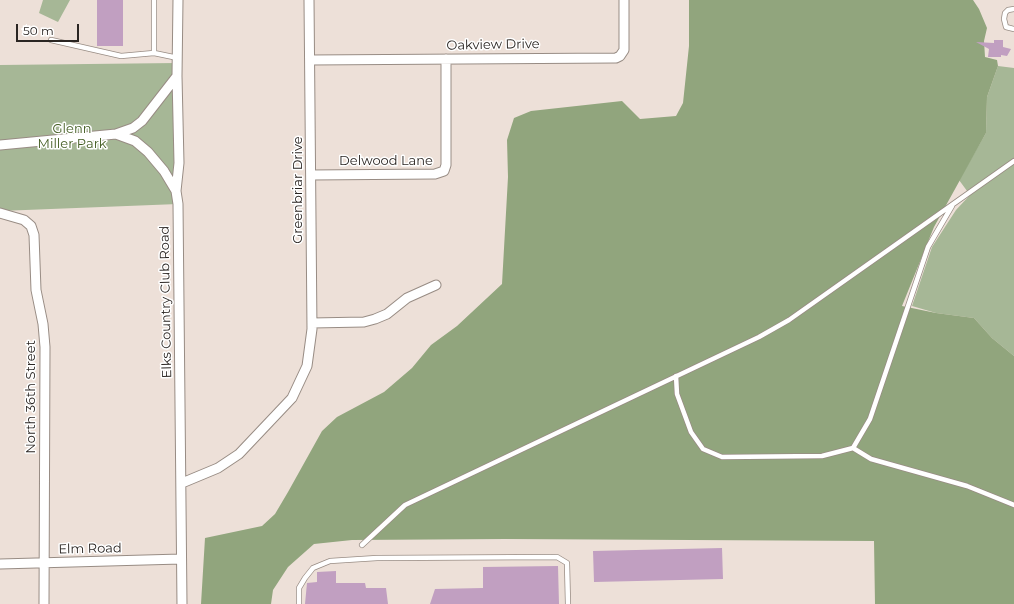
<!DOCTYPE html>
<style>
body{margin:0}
#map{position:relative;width:1014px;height:604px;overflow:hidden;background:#ede0d8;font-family:Montserrat,sans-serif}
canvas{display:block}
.scale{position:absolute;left:16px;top:24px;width:63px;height:18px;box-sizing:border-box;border:2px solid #2a2522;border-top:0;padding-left:5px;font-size:12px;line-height:14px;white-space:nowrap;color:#2a2522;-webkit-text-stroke:3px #fff;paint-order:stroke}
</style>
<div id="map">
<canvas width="1014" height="604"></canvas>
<div class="scale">50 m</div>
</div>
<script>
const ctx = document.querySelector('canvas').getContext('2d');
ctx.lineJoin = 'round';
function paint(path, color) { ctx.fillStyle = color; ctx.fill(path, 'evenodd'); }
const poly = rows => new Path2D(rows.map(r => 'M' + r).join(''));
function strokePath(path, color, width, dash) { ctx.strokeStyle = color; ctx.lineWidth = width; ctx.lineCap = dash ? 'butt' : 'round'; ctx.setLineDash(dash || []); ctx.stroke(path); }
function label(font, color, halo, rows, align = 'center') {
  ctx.font = font + ' Montserrat,sans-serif'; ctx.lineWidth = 3; ctx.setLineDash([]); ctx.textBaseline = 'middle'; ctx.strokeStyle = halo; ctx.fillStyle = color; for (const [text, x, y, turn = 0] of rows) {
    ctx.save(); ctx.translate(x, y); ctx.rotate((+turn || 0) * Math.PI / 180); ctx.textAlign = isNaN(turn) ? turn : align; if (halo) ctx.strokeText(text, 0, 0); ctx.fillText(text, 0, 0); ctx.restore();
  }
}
paint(poly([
 [43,0,70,0,58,22,39,13],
 [177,63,178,204,0,211,0,65],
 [998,66,1014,68,1014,356,992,338,974,318,936,313,912,306,932,247,956,210,970,195,959,180,986,133,987,97]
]), '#a6b796');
paint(poly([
 [689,0,973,0,979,9,987,28,984,41,985,57,997,60,998,66,987,97,986,133,934,227,902,306,936,313,974,318,992,338,1014,356,1014,604,875,604,874,541,506,539,352,540,314,544,288,567,273,590,271,604,201,604,205,538,262,526,275,514,288,492,322,431,337,417,384,392,412,368,431,345,457,326,502,284,508,177,507,140,514,118,531,111,622,101,640,119,676,116,683,103,689,46]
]), '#91a57d');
paint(poly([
 [97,0,123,0,123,46,97,46],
 [994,40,1003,40,1003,47,1011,49,1007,56,1001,55,1001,57,988,57,989,49,976,42,994,43],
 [722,548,723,579,594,582,593,551],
 [558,566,559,604,430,604,435,589,483,588,483,567],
 [336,571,336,583,365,583,366,588,386,588,388,604,305,604,307,583,317,582,317,572]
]), '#c19fc1');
const service = poly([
 [154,0,154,53],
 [1014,9,1008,10,1005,13,1004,19,1006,27,1014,29],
 [51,40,121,56,154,53,178,58],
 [676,376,677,394,691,432,703,449,722,457,822,456,853,448,871,459,967,486,1014,505],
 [853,448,870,419,928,247,952,206],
 [362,545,405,505,759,337,789,320,1014,161],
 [299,604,299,588,305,578,313,568,330,561,377,558,557,557,567,563,568,604]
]);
const minor = poly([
 [178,0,177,76,179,163,176,191,178,204,182,604],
 [310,60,616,58,620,56,624,50,624,0],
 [116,134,133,128,142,121,177,76],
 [0,145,116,134,135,141,148,152,164,171,176,191],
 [311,175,435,174,444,171,446,165,446,59],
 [0,213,24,220,31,226,34,235,36,290,43,324,45,347,44,604],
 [312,323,364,322,375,319,387,314,407,298,436,285],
 [182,483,218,468,239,454,292,398,307,366,312,329,309,0],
 [0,564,181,559]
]);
strokePath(service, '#988c84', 6);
strokePath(minor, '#988c84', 11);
strokePath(service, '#fff', 4.5);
strokePath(minor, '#fff', 9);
label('13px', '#2a2522', '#fff', [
 ["Oakview Drive",493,45,-1],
 ["Delwood Lane",386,161],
 ["Greenbriar Drive",298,190,-90],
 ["Elks Country Club Road",166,302,-91],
 ["North 36th Street",31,397,-90],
 ["Elm Road",90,549,-1]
]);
label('13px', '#425c21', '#fff', [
 ["Glenn",72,129],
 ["Miller Park",72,144]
]);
</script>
